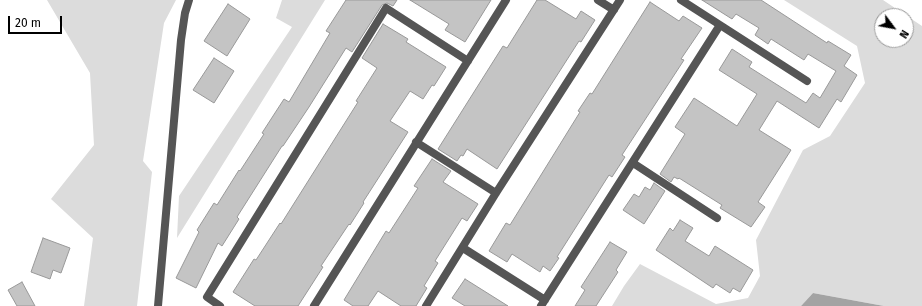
<!DOCTYPE html>
<style>
body{margin:0}
#map{position:relative;width:922px;height:306px;overflow:hidden;background:#fff;font-family:"Fira Sans",sans-serif}
canvas{display:block}
.north{position:absolute;left:874px;top:8px;width:40px;height:40px;box-sizing:border-box;background:#fff;border:1px solid #999;border-radius:50%;rotate:122deg;font-size:11px;font-weight:700;line-height:16px;text-align:center;color:#000}
.north::after{content:'';display:block;margin:auto;width:14px;height:18px;background:#000;clip-path:polygon(50% 0,100% 100%,50% 72%,0 100%)}
.scale{position:absolute;left:8px;top:16px;width:54px;height:18px;box-sizing:border-box;border:2px solid #000;border-top:0;padding-left:5px;font-size:12px;line-height:14px;white-space:nowrap;color:#000;-webkit-text-stroke:3px #fff;paint-order:stroke}
</style>
<div id="map">
<canvas width="922" height="306"></canvas>
<div class="north">N</div>
<div class="scale">20 m</div>
</div>
<script>
const ctx = document.querySelector('canvas').getContext('2d');
ctx.lineJoin = 'round';
function paint(path, color) { ctx.fillStyle = color; ctx.fill(path, 'evenodd'); }
const poly = rows => new Path2D(rows.map(r => 'M' + r).join(''));
function strokePath(path, color, width, dash) { ctx.strokeStyle = color; ctx.lineWidth = width; ctx.lineCap = dash ? 'butt' : 'round'; ctx.setLineDash(dash || []); ctx.stroke(path); }
paint(poly([
 [47,0,176,0,164,23,143,161,152,172,137,306,84,306,93,238,51,199,94,145,90,73],
 [282,0,325,0,177,238,179,196,292,27,276,18],
 [784,0,883,0,922,26,922,306,884,306,813,293,801,306,612,306,624,286,640,264,716,304,748,298,760,276,756,240,803,150,830,136,865,83,857,46],
 [882,16,906,16,906,40,882,40]
]), '#dcdcdc');
paint(poly([
 [813,293,884,306,801,306]
]), '#a3a3a3');
const building = poly([
 [346,0,397,0,393,6,387,3,382,5,352,52,346,48,309,107,283,146,282,146,237,217,239,219,222,246,218,243,196,288,176,278,199,232,197,230,214,203,217,205,239,170,240,171,264,134,262,133,284,99,289,102,330,33,326,31,346,0],
 [410,0,491,0,465,42,445,30,449,24,410,0],
 [537,0,545,0,576,19,581,11,595,20,581,42,579,41,497,169,467,149,463,156,461,155,457,161,438,149,503,46,507,48,537,0],
 [702,0,761,0,827,43,828,41,851,55,844,66,857,75,841,102,837,99,819,128,777,101,759,130,791,150,758,202,765,207,751,227,720,208,722,205,679,178,678,179,674,177,671,182,660,174,685,134,675,127,694,98,737,126,757,94,719,70,732,49,752,62,749,67,806,103,813,93,820,98,836,71,808,54,804,60,771,39,768,44,755,35,759,28,736,14,732,19,702,0],
 [650,2,679,21,683,16,702,28,681,59,684,60,622,155,625,157,612,177,609,175,557,257,559,258,550,271,543,266,540,272,512,254,507,262,489,251,506,223,510,225,580,112,578,111,590,93,592,94,650,2],
 [228,4,250,19,227,56,204,41,228,4],
 [383,24,408,39,406,42,446,67,434,86,432,85,423,99,410,91,390,121,408,132,363,202,364,203,350,225,349,224,321,266,323,267,298,306,255,306,233,292,254,259,256,260,280,223,281,224,358,102,356,101,377,68,362,58,383,24],
 [214,58,234,71,214,103,193,90,214,58],
 [432,159,451,171,443,182,478,204,467,221,462,218,435,261,438,263,424,286,427,288,416,306,401,306,378,291,368,306,353,306,344,300,386,231,389,233,418,188,414,186,432,159],
 [654,183,665,191,644,224,623,210,634,194,639,197,645,187,650,190,654,183],
 [680,220,693,228,685,241,709,256,715,246,753,270,740,292,733,288,730,293,716,284,713,288,656,250,670,228,673,231,680,220],
 [43,238,70,248,61,273,53,270,50,279,31,272,43,238],
 [610,242,627,252,616,270,618,272,596,306,575,306,585,290,581,287,610,242],
 [465,279,508,306,465,306,452,298,465,279],
 [22,282,35,306,17,306,8,290,22,282]
]);
paint(building, '#c4c4c4');
strokePath(building, '#999', 1);
strokePath(poly([
 [598,0,614,10],
 [720,25,807,81],
 [416,142,496,193],
 [633,163,717,218],
 [463,248,545,300],
 [220,306,207,297,386,8,468,61],
 [314,306,506,0],
 [426,306,496,193,620,0],
 [541,306,720,25,681,0]
]), '#555', 8);
strokePath(poly([
 [158,306,181,40,185,13,189,0]
]), '#555', 8);
</script>
